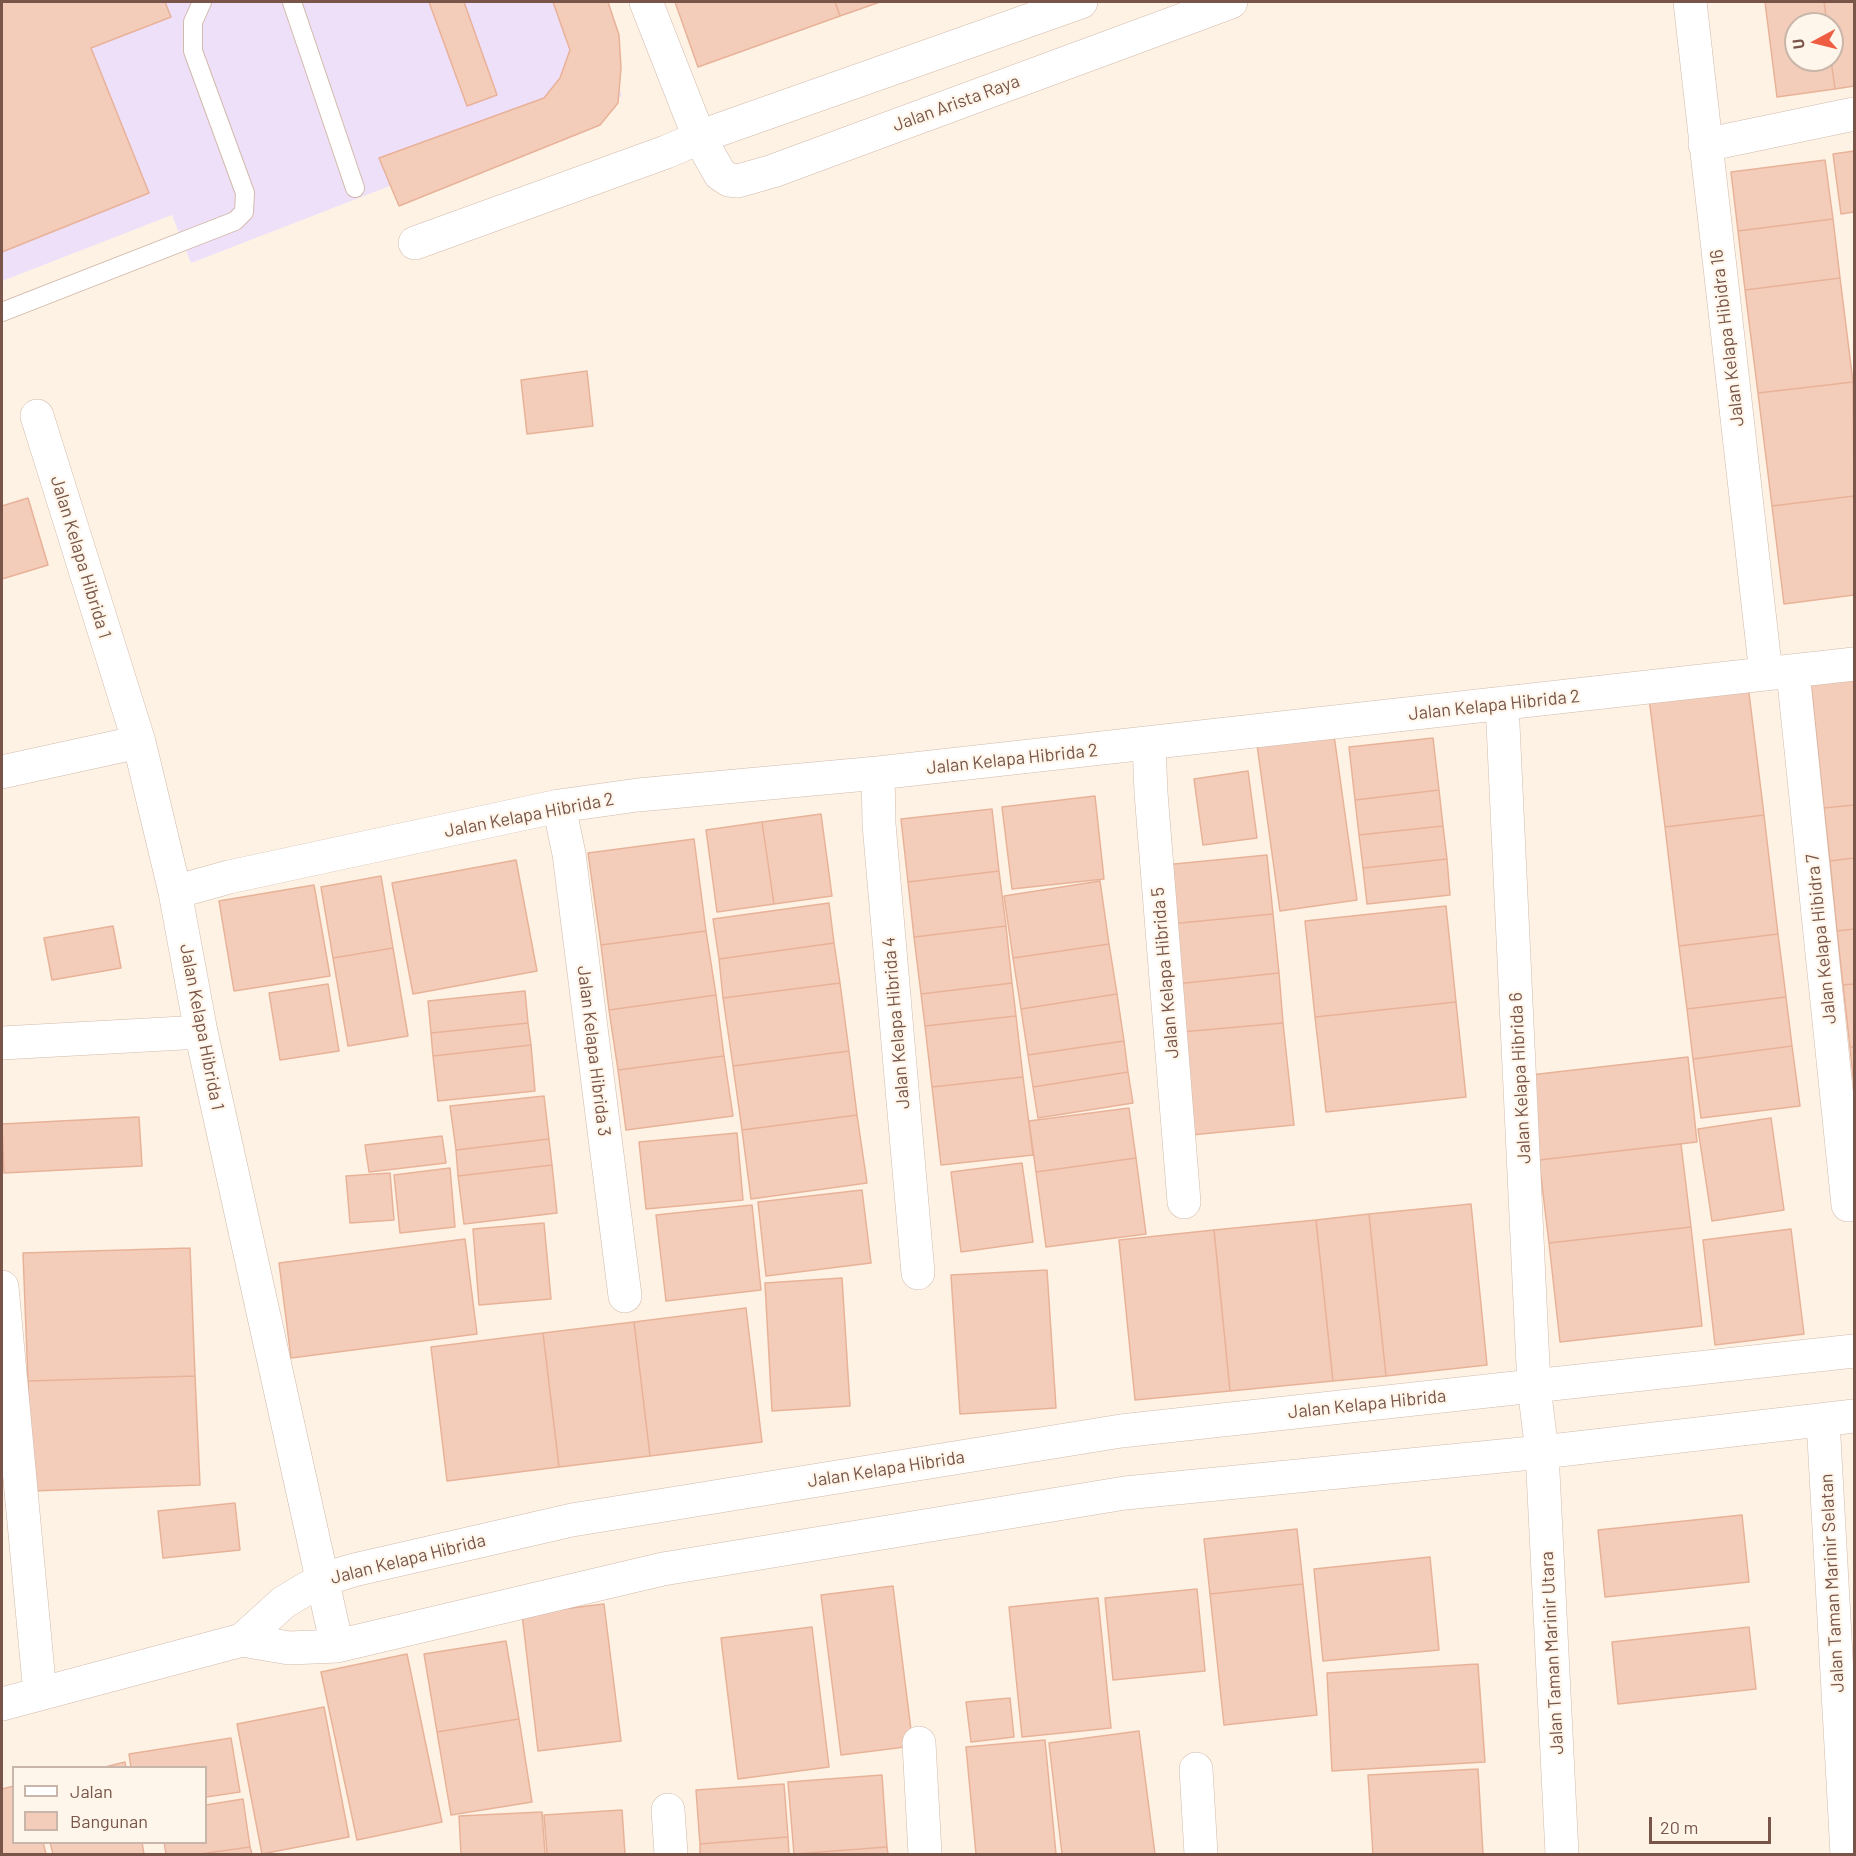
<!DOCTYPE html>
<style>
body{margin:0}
#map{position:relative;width:1856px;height:1856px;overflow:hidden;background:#fdf2e4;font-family:Barlow,sans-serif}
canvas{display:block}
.frame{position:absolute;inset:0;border:3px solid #785548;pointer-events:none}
.legend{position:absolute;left:12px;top:1766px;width:195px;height:78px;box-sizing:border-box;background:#fff6eb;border:2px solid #c9b6aa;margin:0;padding:8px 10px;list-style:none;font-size:18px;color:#785548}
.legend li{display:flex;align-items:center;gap:12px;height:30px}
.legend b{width:30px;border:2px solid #c9b6aa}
.north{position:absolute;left:1784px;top:12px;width:60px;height:60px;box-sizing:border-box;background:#fff6eb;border:2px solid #c9b6aa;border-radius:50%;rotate:263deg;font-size:16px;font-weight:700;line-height:24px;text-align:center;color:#785548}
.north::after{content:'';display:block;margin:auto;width:21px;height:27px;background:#ee5d42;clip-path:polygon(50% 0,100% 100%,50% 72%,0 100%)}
.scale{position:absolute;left:1649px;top:1817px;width:122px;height:27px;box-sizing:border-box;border:3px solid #785548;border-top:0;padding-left:8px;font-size:18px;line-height:21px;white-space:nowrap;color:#785548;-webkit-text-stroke:4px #fff6eb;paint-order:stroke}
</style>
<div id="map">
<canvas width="1856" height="1856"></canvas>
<div class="frame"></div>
<ul class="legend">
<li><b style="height:8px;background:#fff"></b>Jalan</li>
<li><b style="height:16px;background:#f4cdba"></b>Bangunan</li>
</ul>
<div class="north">U</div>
<div class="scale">20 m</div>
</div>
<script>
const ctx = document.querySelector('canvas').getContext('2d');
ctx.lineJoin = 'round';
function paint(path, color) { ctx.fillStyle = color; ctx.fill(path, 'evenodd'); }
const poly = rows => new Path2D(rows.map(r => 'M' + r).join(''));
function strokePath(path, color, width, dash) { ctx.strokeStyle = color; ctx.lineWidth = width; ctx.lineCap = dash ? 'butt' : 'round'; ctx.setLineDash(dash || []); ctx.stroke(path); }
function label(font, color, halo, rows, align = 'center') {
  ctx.font = font + ' Barlow,sans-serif'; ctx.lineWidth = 4.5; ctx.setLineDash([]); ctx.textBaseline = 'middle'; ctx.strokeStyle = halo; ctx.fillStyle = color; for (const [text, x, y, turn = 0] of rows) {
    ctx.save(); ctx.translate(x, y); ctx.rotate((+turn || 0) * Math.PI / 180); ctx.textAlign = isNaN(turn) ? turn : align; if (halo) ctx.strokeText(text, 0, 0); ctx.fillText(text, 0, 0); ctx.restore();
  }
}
paint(poly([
 [2,2,586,2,622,96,191,263,172,215,2,281]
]), '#efe0fa');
const building = poly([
 [2,2,165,2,171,17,91,48,149,193,2,252,2,2],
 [429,2,464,2,497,95,467,106,429,2],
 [553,2,608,2,619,35,621,68,618,103,600,125,399,206,379,158,544,98,560,78,570,50,553,2],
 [675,2,835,2,840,16,698,67,675,2],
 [835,2,880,2,840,16,835,2],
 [1765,2,1824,2,1827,24,1796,24,1796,60,1831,60,1835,89,1777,97,1765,2],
 [1824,2,1854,2,1854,86,1835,89,1831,60,1832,24,1827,24,1824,2],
 [1854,151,1854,212,1841,214,1833,154,1854,151],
 [1825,160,1833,219,1738,231,1731,172,1825,160],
 [1833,219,1840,278,1745,290,1738,231,1833,219],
 [1840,278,1853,382,1758,393,1745,290,1840,278],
 [587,371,593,426,527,434,521,380,587,371],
 [1853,382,1854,496,1772,506,1758,393,1853,382],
 [1854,496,1854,595,1784,604,1772,506,1854,496],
 [28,498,48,565,2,579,2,506,28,498],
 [1854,679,1854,805,1824,808,1811,684,1854,679],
 [1748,685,1764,815,1665,827,1649,698,1748,685],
 [1333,728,1357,900,1280,911,1256,738,1333,728],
 [1433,738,1439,790,1355,800,1349,747,1433,738],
 [1248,771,1257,838,1203,845,1194,779,1248,771],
 [1439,790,1443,826,1359,835,1355,800,1439,790],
 [1095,796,1104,879,1012,889,1002,807,1095,796],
 [1854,805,1854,858,1830,861,1824,808,1854,805],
 [992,809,999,871,908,882,901,819,992,809],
 [821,814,832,896,774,904,762,822,821,814],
 [1764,815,1778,934,1679,946,1665,827,1764,815],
 [762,822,774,904,717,912,706,830,762,822],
 [1443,826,1447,859,1363,868,1359,835,1443,826],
 [694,839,706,931,601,945,588,853,694,839],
 [1267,855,1273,914,1170,924,1164,865,1267,855],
 [1854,858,1854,929,1837,931,1830,861,1854,858],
 [1447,859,1450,895,1367,904,1363,868,1447,859],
 [516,860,537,971,413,994,392,883,516,860],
 [999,871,1006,926,914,937,908,882,999,871],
 [381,876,393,948,333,958,321,887,381,876],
 [1100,881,1109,944,1013,958,1004,896,1100,881],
 [314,885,330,976,234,991,219,901,314,885],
 [829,903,834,943,719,959,713,919,829,903],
 [1446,906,1456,1002,1315,1017,1305,921,1446,906],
 [1273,914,1279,973,1176,984,1170,924,1273,914],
 [113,926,121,968,52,980,44,938,113,926],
 [1006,926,1012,983,921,994,914,937,1006,926],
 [1854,929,1854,984,1843,985,1837,931,1854,929],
 [706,931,716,995,609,1010,601,945,706,931],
 [1778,934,1786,997,1687,1009,1679,946,1778,934],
 [834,943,840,983,723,998,719,959,834,943],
 [1109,944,1117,994,1021,1009,1013,958,1109,944],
 [393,948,408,1036,348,1046,333,958,393,948],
 [1279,973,1283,1023,1181,1032,1176,984,1279,973],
 [840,983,849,1051,733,1066,723,998,840,983],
 [1012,983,1016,1016,925,1026,921,994,1012,983],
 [328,984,339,1051,280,1060,269,993,328,984],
 [1854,984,1854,1047,1850,1047,1843,985,1854,984],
 [525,991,528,1023,431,1033,428,1001,525,991],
 [1117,994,1124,1041,1028,1055,1021,1009,1117,994],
 [716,995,724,1056,618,1070,609,1010,716,995],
 [1786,997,1792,1046,1693,1059,1687,1009,1786,997],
 [1456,1002,1466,1097,1326,1112,1315,1017,1456,1002],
 [1016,1016,1023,1077,932,1087,925,1026,1016,1016],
 [528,1023,531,1045,433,1056,431,1033,528,1023],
 [1283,1023,1294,1125,1191,1135,1181,1032,1283,1023],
 [1124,1041,1128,1072,1033,1087,1028,1055,1124,1041],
 [531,1045,535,1091,438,1101,433,1056,531,1045],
 [1792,1046,1800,1106,1701,1118,1693,1059,1792,1046],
 [1850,1047,1854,1047,1854,1087,1850,1047],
 [849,1051,857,1115,742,1130,733,1066,849,1051],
 [724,1056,733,1116,626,1130,618,1070,724,1056],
 [1688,1057,1697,1142,1539,1160,1530,1075,1688,1057],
 [1128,1072,1133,1103,1038,1118,1033,1087,1128,1072],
 [1023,1077,1033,1155,941,1165,932,1087,1023,1077],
 [544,1096,549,1139,456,1150,450,1106,544,1096],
 [1129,1108,1136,1158,1036,1172,1029,1121,1129,1108],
 [857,1115,867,1183,751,1199,742,1130,857,1115],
 [139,1117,142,1166,4,1173,2,1124,139,1117],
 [1771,1118,1784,1210,1712,1221,1698,1129,1771,1118],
 [737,1133,743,1200,646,1209,639,1142,737,1133],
 [442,1136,446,1163,369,1172,365,1145,442,1136],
 [549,1139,552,1165,458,1176,456,1150,549,1139],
 [1681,1144,1691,1227,1549,1243,1539,1160,1681,1144],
 [1136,1158,1146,1234,1046,1247,1036,1172,1136,1158],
 [1022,1163,1033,1242,961,1252,951,1172,1022,1163],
 [552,1165,557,1213,464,1224,458,1176,552,1165],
 [450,1168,455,1227,400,1233,394,1175,450,1168],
 [390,1173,394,1220,350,1223,346,1176,390,1173],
 [862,1190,871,1263,766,1276,758,1202,862,1190],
 [1471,1204,1487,1365,1386,1376,1369,1214,1471,1204],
 [752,1205,761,1290,666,1301,656,1215,752,1205],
 [1369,1214,1386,1376,1333,1381,1316,1220,1369,1214],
 [1316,1220,1333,1381,1230,1391,1214,1230,1316,1220],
 [544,1223,551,1299,479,1305,473,1229,544,1223],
 [1691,1227,1702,1326,1560,1342,1549,1243,1691,1227],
 [1791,1229,1804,1334,1715,1345,1703,1240,1791,1229],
 [1214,1230,1230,1391,1135,1400,1119,1240,1214,1230],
 [465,1239,477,1334,291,1358,279,1263,465,1239],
 [190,1248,195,1376,28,1381,23,1253,190,1248],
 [1047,1270,1056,1408,960,1414,951,1275,1047,1270],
 [842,1278,850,1406,772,1411,765,1283,842,1278],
 [746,1308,762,1442,650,1456,634,1322,746,1308],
 [634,1322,650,1456,559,1467,543,1333,634,1322],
 [543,1333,559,1467,447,1481,431,1347,543,1333],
 [195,1376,200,1485,32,1491,28,1381,195,1376],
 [235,1503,240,1550,163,1558,158,1511,235,1503],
 [1742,1515,1749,1582,1605,1597,1598,1530,1742,1515],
 [1297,1529,1303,1584,1210,1594,1204,1539,1297,1529],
 [1430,1557,1439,1650,1323,1661,1314,1569,1430,1557],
 [1303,1584,1317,1715,1224,1725,1210,1594,1303,1584],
 [893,1586,913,1746,841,1755,821,1595,893,1586],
 [1197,1589,1205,1671,1113,1680,1105,1598,1197,1589],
 [1098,1598,1111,1728,1022,1737,1009,1607,1098,1598],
 [604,1604,621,1741,538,1751,522,1614,604,1604],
 [812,1627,829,1767,738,1779,721,1638,812,1627],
 [1749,1627,1756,1689,1618,1704,1612,1642,1749,1627],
 [506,1641,519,1719,437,1732,424,1654,506,1641],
 [407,1654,442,1822,357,1840,321,1672,407,1654],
 [1478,1664,1485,1762,1332,1771,1327,1673,1478,1664],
 [1010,1698,1014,1737,971,1742,966,1702,1010,1698],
 [324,1707,349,1837,262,1854,237,1724,324,1707],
 [519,1719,532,1802,451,1815,437,1732,519,1719],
 [1139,1731,1155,1854,1062,1854,1049,1743,1139,1731],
 [231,1738,240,1792,206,1797,206,1768,131,1768,129,1754,231,1738],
 [1045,1740,1056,1854,976,1854,966,1747,1045,1740],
 [125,1762,126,1768,101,1768,125,1762],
 [1478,1769,1483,1854,1373,1854,1368,1775,1478,1769],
 [882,1775,887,1847,794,1854,788,1782,882,1775],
 [784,1784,788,1837,700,1844,696,1790,784,1784],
 [14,1786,14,1842,43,1842,46,1854,2,1854,2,1789,14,1786],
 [243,1799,250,1847,200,1854,166,1854,164,1842,206,1842,206,1805,243,1799],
 [622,1810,625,1854,547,1854,544,1815,622,1810],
 [542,1812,545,1854,461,1854,459,1816,542,1812],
 [788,1837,789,1854,700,1854,700,1844,788,1837],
 [50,1842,142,1842,144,1854,53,1854,50,1842],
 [250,1847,252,1854,200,1854,250,1847],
 [887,1847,888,1854,794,1854,887,1847]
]);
paint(building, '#f4cdba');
strokePath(building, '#e8b299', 1.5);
const service = poly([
 [292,2,355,188],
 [2,312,235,221,244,212,245,193,193,51,193,22,202,2]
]);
const minor = poly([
 [646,2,699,137,720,174,729,180,738,181,773,171,1231,2],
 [1690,2,1766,674],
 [1705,145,1854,114],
 [415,243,666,152,710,133,1081,2],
 [37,416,139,742,175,892,201,1032,337,1646],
 [1793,672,1848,1205],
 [1502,703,1534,1387,1542,1452,1562,1854],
 [1149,744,1151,793,1184,1202],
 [2,772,139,742],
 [878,773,879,824,918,1273],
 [559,806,569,854,625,1296],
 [175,892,229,877,559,806,638,795,878,773,1854,664],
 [2,1043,201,1032],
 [2,1287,40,1694],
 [1823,1420,1847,1854],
 [242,1640,284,1602,321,1580,354,1570,572,1520,1121,1431,1854,1351],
 [2,1704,242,1640,289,1648,337,1646,663,1569,1125,1493,1542,1452,1854,1416],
 [919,1743,925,1854],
 [1196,1769,1201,1854],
 [668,1810,671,1854]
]);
strokePath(service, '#d2baac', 20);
strokePath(minor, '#d2baac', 34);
strokePath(service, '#fff', 18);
strokePath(minor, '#fff', 33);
label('18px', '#785548', '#fff6eb', [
 ["Jalan Arista Raya",956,103,-20],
 ["Jalan Kelapa Hibidra 16",1727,338,-97],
 ["Jalan Kelapa Hibrida 1",81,557,73],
 ["Jalan Kelapa Hibrida 2",1494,705,-6],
 ["Jalan Kelapa Hibrida 2",1012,759,-6],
 ["Jalan Kelapa Hibrida 2",529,815,-11],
 ["Jalan Kelapa Hibidra 7",1821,939,-96],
 ["Jalan Kelapa Hibrida 5",1165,973,-95],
 ["Jalan Kelapa Hibrida 4",896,1023,-95],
 ["Jalan Kelapa Hibrida 1",202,1027,79],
 ["Jalan Kelapa Hibrida 3",594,1051,83],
 ["Jalan Kelapa Hibrida 6",1520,1078,-93],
 ["Jalan Kelapa Hibrida",1367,1404,-6],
 ["Jalan Kelapa Hibrida",886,1469,-9],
 ["Jalan Kelapa Hibrida",408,1559,-14],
 ["Jalan Taman Marinir Selatan",1832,1583,-93],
 ["Jalan Taman Marinir Utara",1552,1653,-93]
]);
</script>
